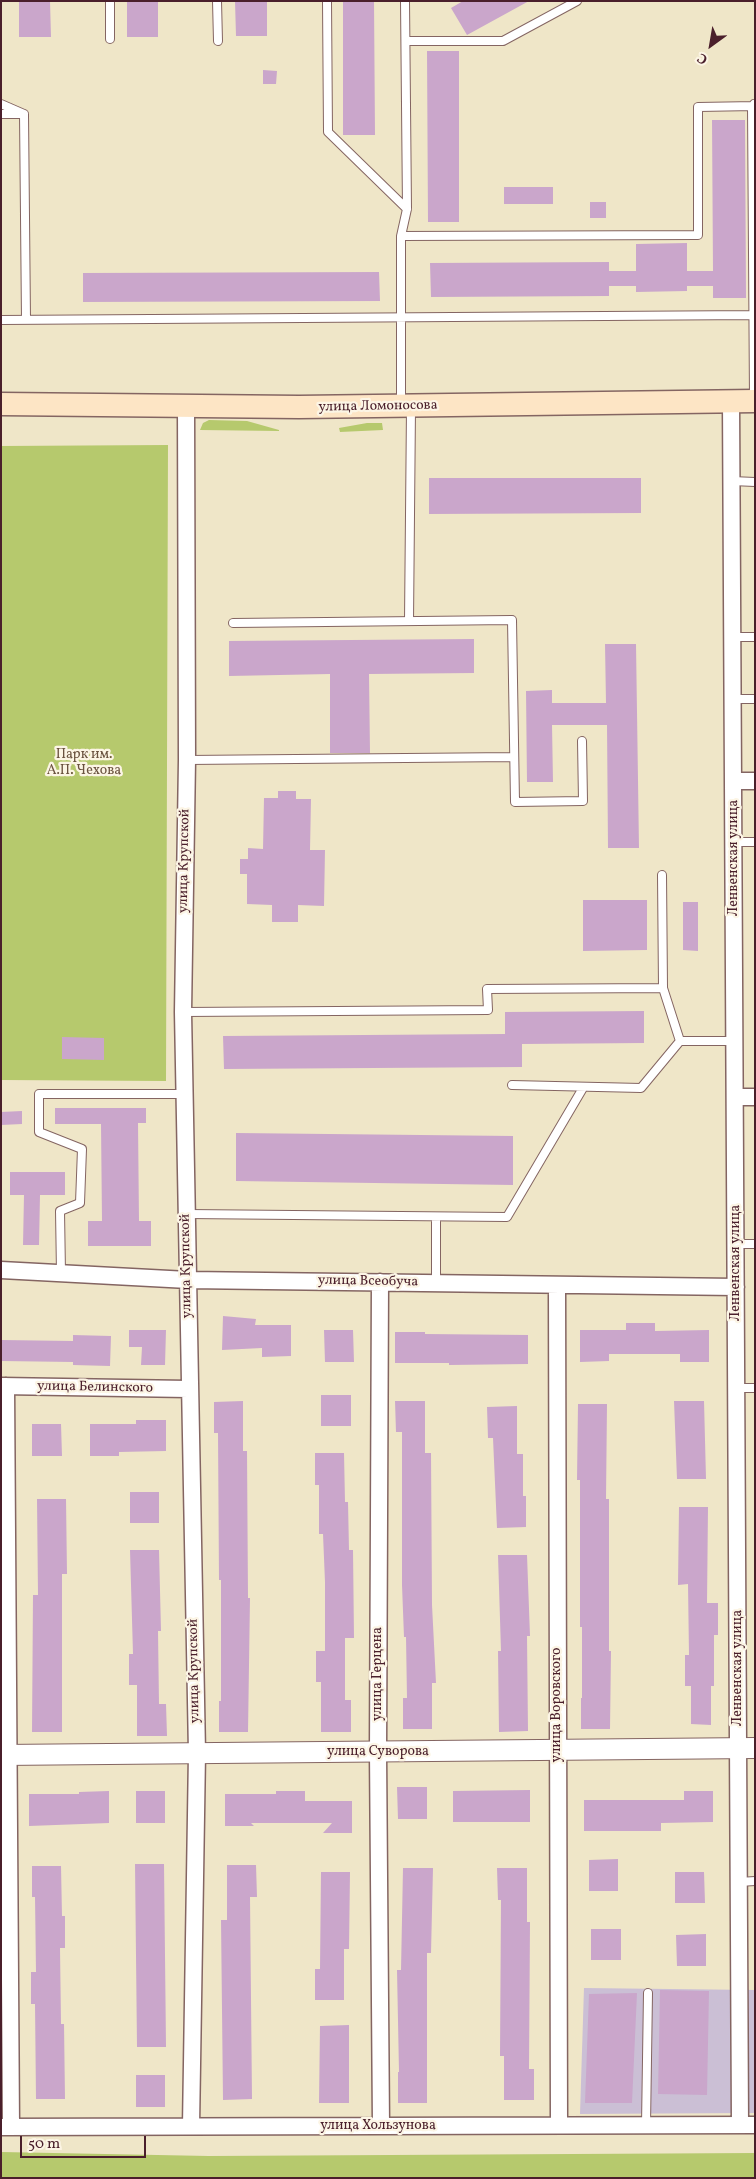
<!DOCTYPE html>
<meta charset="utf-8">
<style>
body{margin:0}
#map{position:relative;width:756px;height:2179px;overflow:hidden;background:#efe6c8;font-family:Vollkorn,serif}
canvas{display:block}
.frame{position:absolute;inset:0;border:2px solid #4a1f2b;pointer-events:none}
.north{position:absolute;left:686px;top:20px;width:50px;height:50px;-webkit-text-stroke:4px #fcf5e5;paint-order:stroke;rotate:212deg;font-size:14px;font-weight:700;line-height:20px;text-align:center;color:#4a1f2b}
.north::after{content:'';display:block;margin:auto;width:18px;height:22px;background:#4a1f2b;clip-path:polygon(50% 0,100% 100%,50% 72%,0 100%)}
.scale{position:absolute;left:20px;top:2136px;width:126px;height:22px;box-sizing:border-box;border:2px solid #4a1f2b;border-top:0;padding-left:6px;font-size:15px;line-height:18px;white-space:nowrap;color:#4a1f2b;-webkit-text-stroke:4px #fcf5e5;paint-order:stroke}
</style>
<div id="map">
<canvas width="756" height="2179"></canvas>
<div class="frame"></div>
<div class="north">С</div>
<div class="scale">50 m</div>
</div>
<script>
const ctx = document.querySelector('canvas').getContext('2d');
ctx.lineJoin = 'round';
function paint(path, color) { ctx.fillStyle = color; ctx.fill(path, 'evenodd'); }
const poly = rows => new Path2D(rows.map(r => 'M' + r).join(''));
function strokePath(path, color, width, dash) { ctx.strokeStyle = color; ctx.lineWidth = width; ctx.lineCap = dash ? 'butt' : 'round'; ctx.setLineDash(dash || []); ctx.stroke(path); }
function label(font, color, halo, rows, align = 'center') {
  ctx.font = font + ' Vollkorn,serif'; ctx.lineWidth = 4.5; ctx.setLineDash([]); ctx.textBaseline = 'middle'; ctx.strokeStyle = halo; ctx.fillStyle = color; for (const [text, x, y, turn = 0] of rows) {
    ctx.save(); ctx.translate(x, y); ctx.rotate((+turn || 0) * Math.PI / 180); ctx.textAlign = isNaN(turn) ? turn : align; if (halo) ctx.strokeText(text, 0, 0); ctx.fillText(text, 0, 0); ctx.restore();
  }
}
paint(poly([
 [584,1988,755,1990,755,2113,580,2114]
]), '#cbbfd5');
paint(poly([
 [209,420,247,421,279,430,279,431,200,430,203,423],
 [367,423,382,423,383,430,340,432,339,428],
 [168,445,166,1081,1,1080,1,446],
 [1,2152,209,2156,755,2153,755,2178,1,2178]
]), '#b6c96d');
paint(poly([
 [19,1,50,1,51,37,19,37],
 [127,1,158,1,158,37,127,37],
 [235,1,267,1,267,36,236,36],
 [343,1,374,1,375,135,343,135],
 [463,1,529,1,467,35,451,8],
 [427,51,459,51,459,222,428,222],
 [263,70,277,71,276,84,263,84],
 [712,120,745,120,746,298,713,298,713,286,687,286,687,291,636,292,636,286,609,286,609,296,431,297,430,263,609,262,609,271,636,271,636,244,687,243,687,271,713,271],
 [504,187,553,187,553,204,504,204],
 [590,202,606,202,606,218,590,218],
 [379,272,380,301,83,302,83,273],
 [429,478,641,478,641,513,429,514],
 [474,639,474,673,369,674,370,753,330,753,330,674,229,676,229,641],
 [605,644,636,644,639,848,608,848,607,725,552,725,553,782,527,782,526,691,552,690,552,703,606,703],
 [278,791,296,791,296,799,311,799,310,850,325,850,324,906,298,905,298,922,272,922,272,905,247,904,247,874,240,874,240,859,248,859,248,848,263,849,264,798,278,798],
 [583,900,647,900,647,950,583,951],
 [683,902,698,902,698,951,683,950],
 [644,1011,644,1043,522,1044,522,1067,224,1069,223,1036,505,1034,505,1012],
 [62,1037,104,1038,104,1060,62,1059],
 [55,1108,146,1108,146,1123,138,1123,139,1221,151,1221,151,1246,88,1246,88,1221,102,1221,101,1124,55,1124],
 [22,1111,22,1124,1,1125,1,1112],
 [236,1133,513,1136,513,1185,236,1181],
 [10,1172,65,1172,65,1195,40,1195,39,1245,23,1245,24,1195,10,1195],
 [223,1316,256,1319,255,1325,291,1325,291,1356,262,1357,262,1348,222,1350],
 [626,1323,655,1323,655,1331,709,1330,709,1362,680,1362,680,1354,609,1354,609,1361,580,1362,580,1330,626,1330],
 [129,1330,166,1330,165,1365,141,1365,142,1347,129,1347],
 [324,1330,353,1330,354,1362,325,1362],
 [395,1332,425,1332,425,1334,528,1335,528,1364,449,1365,449,1363,395,1363],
 [73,1335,111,1336,110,1366,73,1365,73,1362,1,1361,1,1340,73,1341],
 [321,1395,351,1395,351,1426,321,1426],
 [243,1401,243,1451,247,1451,248,1598,250,1598,248,1732,219,1732,219,1701,221,1701,221,1580,219,1580,218,1433,214,1433,214,1402],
 [395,1401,425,1401,425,1453,431,1453,432,1605,436,1683,432,1683,432,1729,403,1729,403,1698,407,1698,406,1637,404,1637,402,1585,402,1432,396,1432],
 [674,1401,704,1401,706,1479,677,1479],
 [578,1404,607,1404,606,1499,609,1499,609,1651,611,1651,610,1729,581,1729,581,1698,582,1698,582,1627,580,1627,580,1480,577,1480],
 [517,1406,517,1454,523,1454,523,1496,526,1496,526,1527,497,1528,493,1438,488,1438,487,1407],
 [136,1420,166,1420,166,1451,119,1452,119,1456,90,1456,90,1424,136,1424],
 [32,1424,61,1424,62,1456,32,1456],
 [315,1453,344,1453,345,1502,348,1502,349,1550,353,1550,354,1638,345,1638,345,1700,351,1700,351,1732,321,1732,321,1682,316,1682,316,1651,325,1651,325,1582,323,1534,319,1534,319,1485,315,1485],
 [130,1492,159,1492,159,1523,130,1523],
 [37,1499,66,1499,67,1574,62,1574,62,1732,32,1732,33,1595,38,1595],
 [679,1507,708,1507,707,1603,718,1603,718,1635,714,1635,714,1686,711,1686,711,1725,691,1724,691,1686,685,1686,685,1655,689,1655,688,1584,678,1585],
 [130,1550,159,1550,161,1631,158,1631,159,1704,166,1704,167,1736,137,1736,137,1685,129,1685,129,1654,133,1654],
 [498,1555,527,1555,530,1636,527,1636,528,1731,499,1732,498,1651,501,1651],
 [397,1787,427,1787,427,1819,398,1819],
 [530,1790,530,1822,453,1822,453,1791],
 [109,1791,109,1823,29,1826,29,1794,79,1794,79,1792],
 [136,1791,165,1791,165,1823,136,1823],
 [276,1791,305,1791,305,1801,352,1801,352,1833,323,1833,332,1823,251,1823,254,1826,225,1826,225,1794,276,1794],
 [684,1791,713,1791,713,1822,661,1823,661,1831,584,1831,584,1800,684,1800],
 [618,1859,618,1891,589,1891,589,1860],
 [135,1864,164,1864,166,2047,137,2047],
 [227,1865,256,1865,257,1897,250,1897,252,2099,223,2100,221,1920,227,1920],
 [32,1866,61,1866,62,1916,65,1916,65,1948,60,1948,61,2024,64,2024,65,2099,36,2099,35,2004,31,2004,31,1972,36,1972,35,1897,32,1897],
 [403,1868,433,1868,431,1953,427,1953,427,2103,398,2103,398,2072,399,2072,397,1970,401,1970],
 [497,1868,527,1868,527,1922,530,1922,529,2069,534,2069,534,2100,504,2100,504,2056,500,2056,501,1900,498,1900],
 [321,1872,350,1872,349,1949,344,1949,344,2000,315,2000,315,1969,320,1969],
 [675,1872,704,1872,705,1903,675,1903],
 [591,1929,621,1929,621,1960,591,1960],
 [706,1934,706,1966,677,1966,676,1935],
 [660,1990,709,1991,707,2095,658,2094],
 [637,1993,632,2103,585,2103,589,1994],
 [349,2025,349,2103,319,2103,320,2026],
 [136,2075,165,2075,165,2107,136,2107]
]), '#caa6cb');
const service = poly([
 [110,1,110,39],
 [217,1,218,41],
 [327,1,328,132,407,209],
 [406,41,503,41,577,1],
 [1,104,24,114],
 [1,114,20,114],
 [24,114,26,320],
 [401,236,698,235,698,107,755,106],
 [1,320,755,315],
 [754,399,752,107,754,104],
 [401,404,401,236,407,209,405,1],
 [732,481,755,482],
 [409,621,411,408],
 [233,623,512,620,515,802,583,801,582,741],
 [733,637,755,637],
 [733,699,755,699],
 [187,760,514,757],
 [734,842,755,842],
 [662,875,663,988],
 [183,1012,488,1010,487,989,663,988,680,1041],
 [512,1085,641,1088,680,1041,735,1041],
 [187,1214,507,1217,583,1088],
 [736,1244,755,1244],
 [61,1273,60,1211,80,1203,82,1149,39,1132,39,1094,184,1094],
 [436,1283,436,1217],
 [736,1388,755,1388],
 [739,1882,755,1881],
 [646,2125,648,1993]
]);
const minor = poly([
 [731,401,740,2125],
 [186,405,187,760,183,1012,197,1753,191,2126],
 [733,781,755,781],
 [735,1097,755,1097],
 [1,1270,188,1280,736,1287],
 [380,1282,378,1752,381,2126],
 [557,1285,559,2125],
 [1,1386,188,1389],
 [6,1386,11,2127],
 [1,2127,755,2125]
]);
const tertiary = poly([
 [1,1755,755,1748]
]);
const secondary = poly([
 [1,404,299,407,755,401]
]);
strokePath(service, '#846562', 10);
strokePath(minor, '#846562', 19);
strokePath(tertiary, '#846562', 22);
strokePath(secondary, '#846562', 25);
strokePath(service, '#fff', 8);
strokePath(minor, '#fff', 16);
strokePath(tertiary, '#fff', 20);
strokePath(secondary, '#fde5c5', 22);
label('14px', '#4a1f2b', '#fcf5e5', [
 ["улица Ломоносова",378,407,-1],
 ["Ленвенская улица",734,858,-90],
 ["улица Крупской",185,861,-89],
 ["Ленвенская улица",736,1263,-90],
 ["улица Крупской",187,1266,-91],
 ["улица Всеобуча",368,1282,1],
 ["улица Белинского",95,1388,1],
 ["Ленвенская улица",738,1668,-90],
 ["улица Крупской",195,1671,-91],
 ["улица Герцена",378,1674,-90],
 ["улица Воровского",557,1705,-90],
 ["улица Суворова",378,1752],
 ["улица Хользунова",378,2126]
]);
label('14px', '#6a523f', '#fcf5e5', [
 ["Парк им.",84,755],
 ["А.П. Чехова",84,771]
]);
</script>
